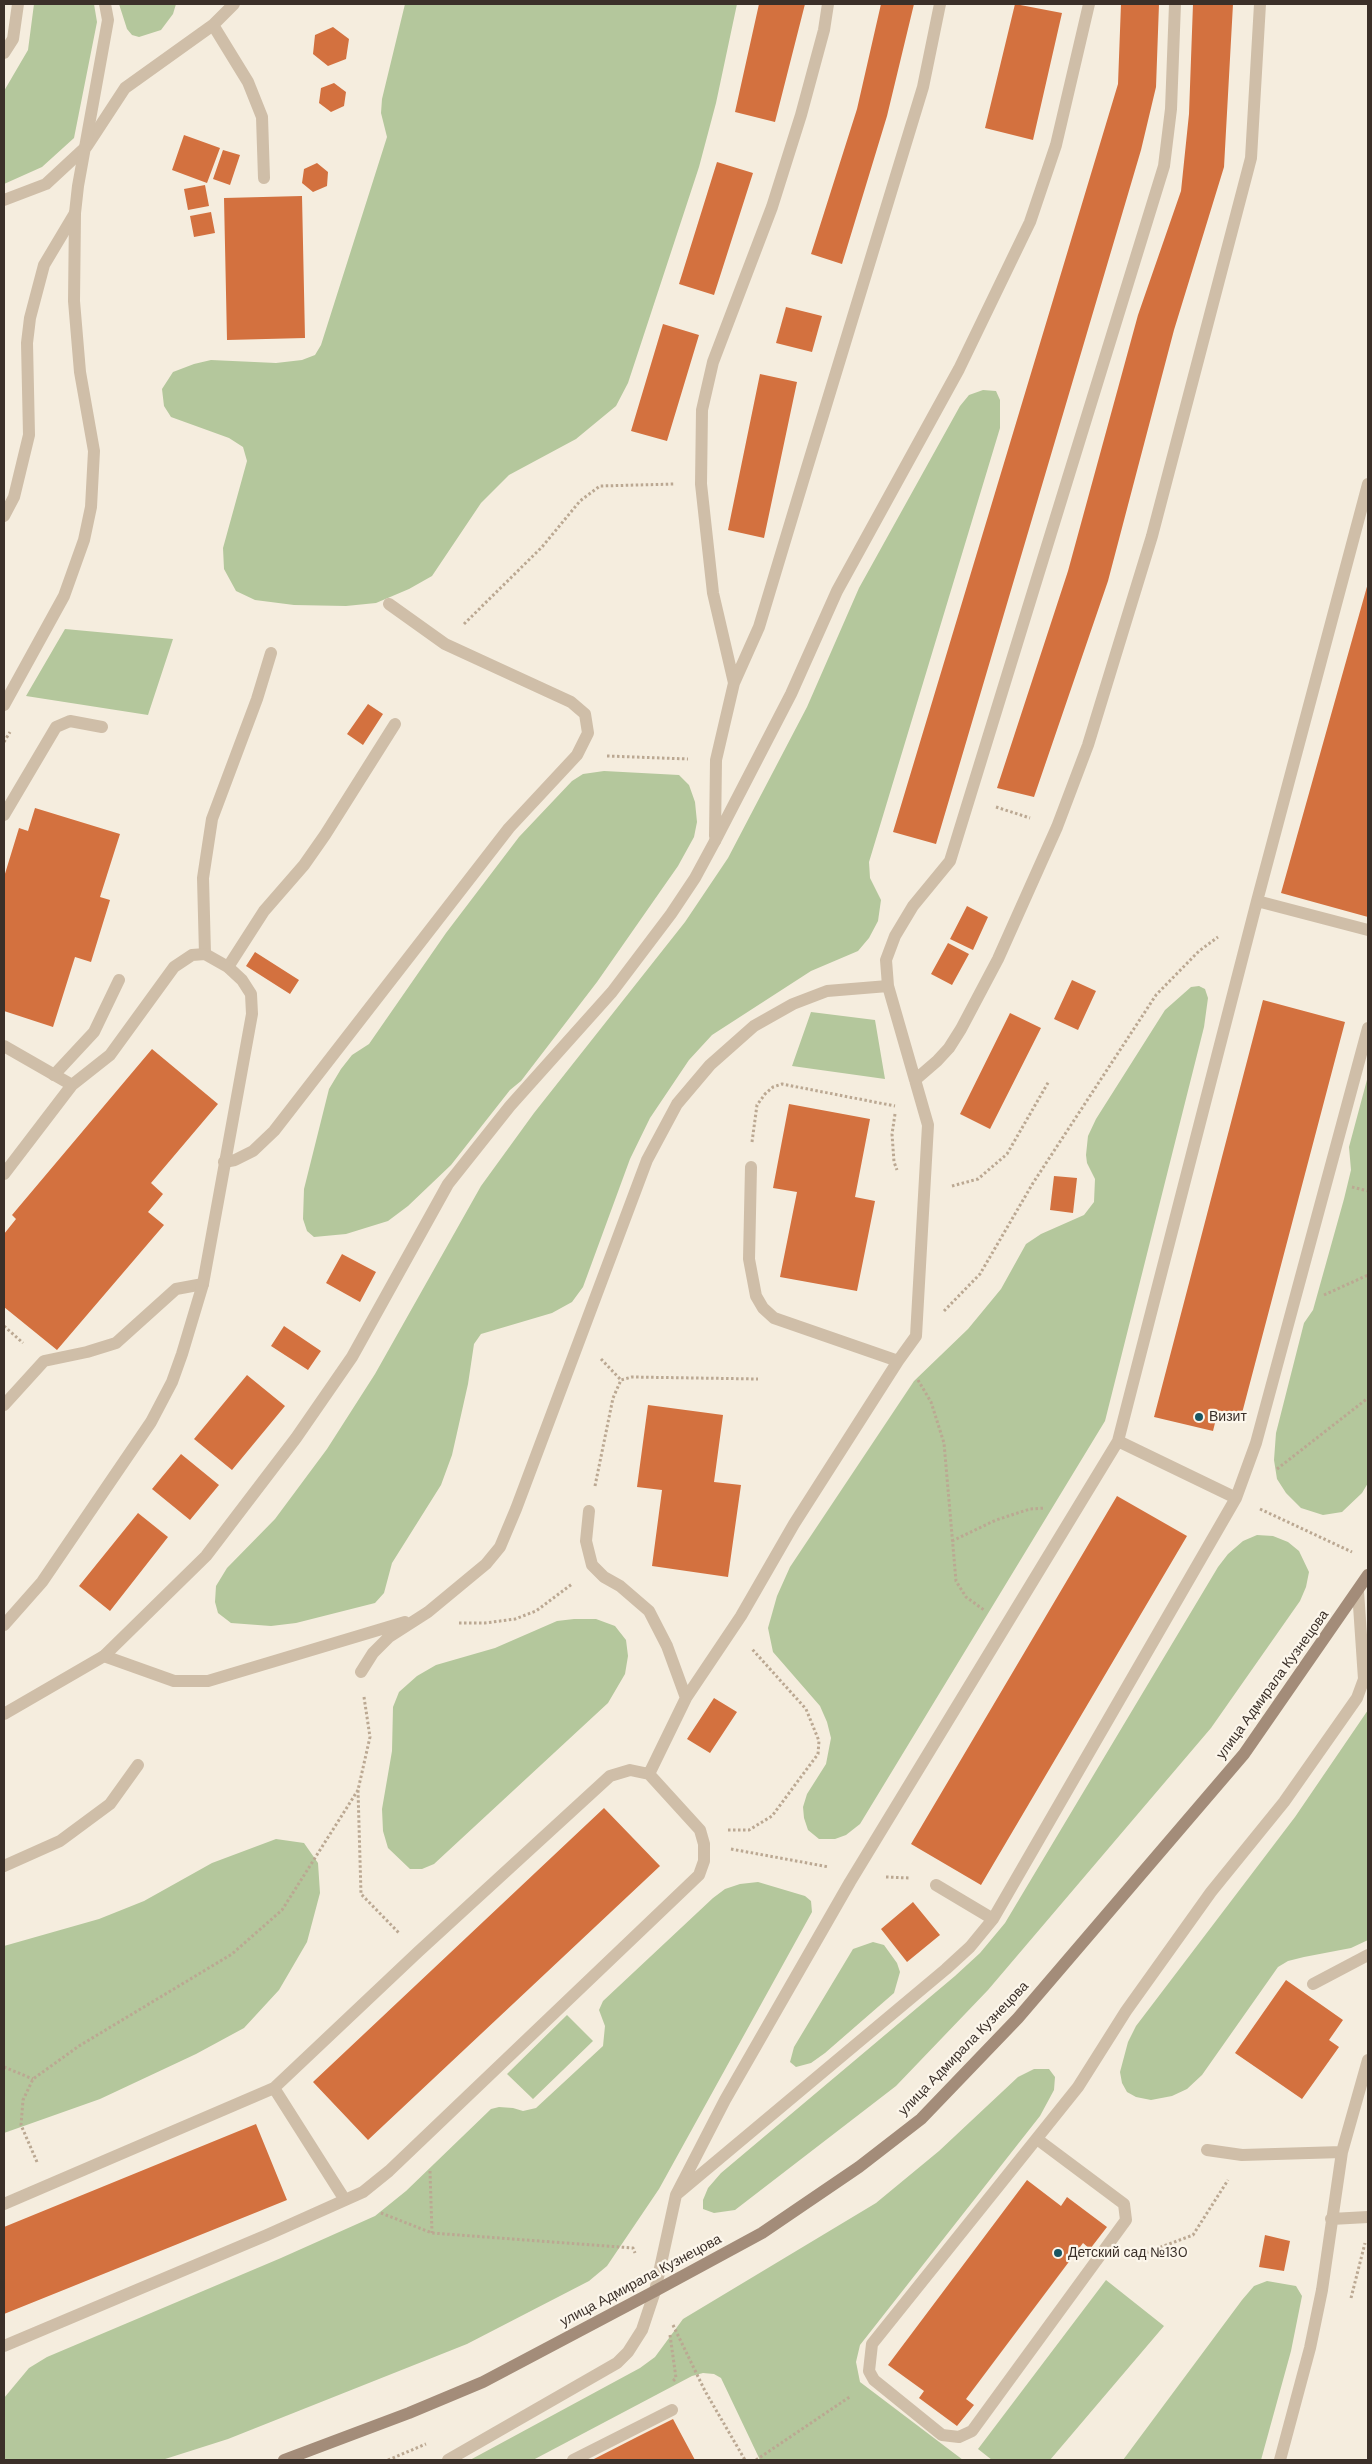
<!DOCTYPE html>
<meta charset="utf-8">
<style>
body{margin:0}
#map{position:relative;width:1372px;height:2464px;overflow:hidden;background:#f5edde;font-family:"DM Sans",sans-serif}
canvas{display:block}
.frame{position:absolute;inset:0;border:5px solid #3b3029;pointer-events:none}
</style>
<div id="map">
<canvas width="1372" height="2464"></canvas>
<div class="frame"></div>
</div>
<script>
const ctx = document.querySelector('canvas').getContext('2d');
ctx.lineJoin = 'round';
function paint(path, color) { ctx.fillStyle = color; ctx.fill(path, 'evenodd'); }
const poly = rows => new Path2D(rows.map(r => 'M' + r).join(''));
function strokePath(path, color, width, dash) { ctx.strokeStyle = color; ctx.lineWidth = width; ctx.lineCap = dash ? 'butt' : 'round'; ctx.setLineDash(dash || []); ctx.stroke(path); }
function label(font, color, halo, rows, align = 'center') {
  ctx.font = font + ' "DM Sans",sans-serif'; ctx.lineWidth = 4.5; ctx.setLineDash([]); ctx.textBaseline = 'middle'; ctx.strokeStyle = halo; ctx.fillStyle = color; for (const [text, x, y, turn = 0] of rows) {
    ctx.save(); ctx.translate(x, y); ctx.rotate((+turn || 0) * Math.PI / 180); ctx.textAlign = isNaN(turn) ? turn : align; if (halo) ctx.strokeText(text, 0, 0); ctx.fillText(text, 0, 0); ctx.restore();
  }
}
paint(poly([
 [34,4,94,4,97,22,74,138,42,167,4,184,4,91,28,50],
 [119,4,176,4,173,14,161,30,139,37,132,35,127,29],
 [405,4,737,4,716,103,699,167,628,383,616,406,576,439,509,475,481,503,432,576,409,589,376,603,346,606,294,605,255,600,236,591,224,569,223,548,247,461,243,447,229,438,171,417,164,406,162,389,173,372,194,364,211,360,276,363,302,360,315,355,321,345,387,137,381,113,382,99],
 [983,390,996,391,1000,400,1000,428,869,862,870,878,881,900,878,921,869,938,858,951,811,971,712,1035,689,1060,650,1118,630,1159,583,1287,572,1302,552,1313,481,1334,474,1344,468,1384,452,1455,441,1485,392,1563,384,1593,375,1603,296,1623,271,1626,231,1623,218,1613,215,1602,216,1586,227,1568,275,1519,327,1449,375,1374,481,1186,534,1113,685,922,728,858,807,707,859,588,960,406,969,395],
 [65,629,173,639,148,715,26,696],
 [604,771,679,775,689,785,695,802,697,822,694,837,678,866,597,982,521,1081,510,1090,451,1165,408,1206,388,1221,346,1234,314,1237,307,1231,303,1219,304,1189,329,1089,341,1069,352,1055,369,1044,446,933,519,837,572,781,583,774],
 [1199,986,1205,989,1208,998,1204,1027,1105,1421,860,1824,846,1835,835,1839,819,1839,808,1830,804,1818,803,1807,807,1794,826,1764,831,1738,827,1722,820,1706,773,1652,768,1628,777,1596,790,1567,914,1381,968,1329,1001,1289,1026,1244,1041,1234,1084,1215,1094,1202,1095,1179,1087,1163,1086,1155,1088,1136,1096,1119,1165,1010,1191,987],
 [811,1012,875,1020,885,1079,792,1066],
 [1368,1076,1368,1483,1362,1493,1342,1512,1323,1515,1301,1508,1286,1493,1277,1479,1274,1460,1276,1433,1304,1323,1313,1310,1344,1199,1351,1170,1349,1147],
 [1257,1535,1273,1536,1288,1542,1299,1551,1309,1572,1306,1587,1300,1601,1211,1728,988,1990,896,2086,735,2210,714,2213,703,2209,703,2200,708,2188,721,2173,955,1976,980,1953,1005,1923,1218,1567,1228,1554,1243,1541],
 [574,1619,596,1619,615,1626,626,1640,628,1656,625,1674,608,1703,434,1864,422,1869,410,1869,388,1848,383,1831,382,1809,392,1751,393,1707,399,1692,417,1676,436,1665,495,1648,557,1621],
 [1368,1710,1368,1940,1351,1948,1304,1957,1288,1961,1278,1967,1202,2075,1187,2089,1172,2096,1151,2100,1136,2097,1127,2092,1122,2083,1120,2072,1128,2042,1136,2026,1295,1817],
 [276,1839,304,1843,318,1863,320,1893,307,1942,279,1990,244,2028,196,2054,100,2099,4,2133,4,1946,99,1919,144,1901,212,1863],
 [758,1882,805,1896,811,1901,812,1912,659,2189,607,2266,589,2281,467,2344,228,2439,162,2460,4,2460,4,2398,29,2368,47,2357,281,2258,375,2216,406,2191,491,2109,499,2107,513,2108,523,2111,536,2108,603,2046,605,2026,599,2010,603,2001,713,1898,725,1889,740,1884],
 [873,1942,884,1945,897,1963,900,1972,894,1993,825,2053,811,2063,796,2067,790,2062,794,2047,853,1949],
 [567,2015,593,2041,533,2099,507,2074],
 [1034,2069,1049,2069,1055,2077,1054,2090,1040,2116,860,2345,856,2362,860,2382,963,2460,760,2460,721,2378,714,2374,703,2373,692,2376,533,2460,470,2460,640,2368,655,2357,683,2319,876,2203,939,2151,1018,2077],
 [1106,2280,1164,2326,1050,2460,992,2460,978,2449],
 [1267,2281,1296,2286,1302,2296,1291,2351,1261,2460,1123,2460,1242,2300,1254,2286]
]), '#b4c79c');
paint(poly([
 [759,4,805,4,775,122,735,112],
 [881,4,914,4,887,116,842,264,811,254,857,109],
 [1015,4,1062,13,1033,140,985,128],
 [1121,4,1159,4,1156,87,1141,150,936,844,893,832,1118,84],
 [1193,4,1233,4,1224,167,1174,330,1108,581,1034,797,997,788,1068,571,1138,315,1181,191,1189,114],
 [333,27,349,39,346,59,328,66,313,54,315,35],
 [334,83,346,92,344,106,331,112,319,103,321,88],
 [184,135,220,148,207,183,172,170],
 [223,150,240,155,230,185,213,179],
 [717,162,753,173,714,295,679,284],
 [317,163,328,172,327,186,313,192,302,183,304,169],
 [205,185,209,206,188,210,184,189],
 [302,196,305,338,227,340,224,198],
 [211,212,215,233,194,237,190,216],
 [786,307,822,316,812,352,776,343],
 [663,324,699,335,667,441,631,431],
 [760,374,797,382,764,538,728,530],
 [1368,583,1368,917,1281,893],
 [368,704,383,714,363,745,347,734],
 [35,808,120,834,100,897,110,900,91,962,75,957,53,1027,4,1011,4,877,19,828,28,831],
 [967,906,988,917,973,950,950,939],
 [948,943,969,954,952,985,931,974],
 [255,952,299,980,290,994,246,966],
 [1072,980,1096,991,1078,1030,1054,1019],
 [1263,1000,1345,1022,1241,1417,1218,1411,1213,1431,1154,1417],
 [1010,1013,1041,1028,990,1129,960,1114],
 [152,1049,218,1104,151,1183,163,1194,148,1212,164,1225,57,1350,4,1307,4,1234,16,1219,12,1215],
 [789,1104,870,1119,855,1197,875,1201,857,1291,780,1277,797,1192,773,1188],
 [1054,1176,1077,1178,1073,1213,1050,1210],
 [342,1254,376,1272,360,1302,326,1283],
 [284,1326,321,1351,308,1370,271,1346],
 [247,1375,285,1406,232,1470,194,1439],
 [648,1405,723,1415,714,1482,741,1485,728,1577,652,1566,662,1490,637,1487],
 [181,1454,219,1485,190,1520,152,1489],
 [1117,1496,1187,1536,981,1885,911,1844],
 [138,1513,168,1537,110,1611,79,1586],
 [714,1698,737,1712,710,1753,687,1739],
 [604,1808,660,1866,368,2140,313,2082],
 [913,1902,940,1935,907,1962,881,1929],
 [1286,1980,1343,2020,1329,2040,1339,2047,1302,2099,1235,2053],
 [256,2124,287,2200,4,2314,4,2227],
 [1027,2180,1061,2206,1067,2197,1107,2227,1090,2249,1083,2243,966,2399,974,2405,957,2426,919,2398,924,2391,888,2365],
 [1265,2235,1290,2241,1284,2271,1259,2267],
 [673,2419,695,2460,592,2460,637,2437]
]), '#d3713f');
strokePath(poly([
 [464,624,542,547,580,501,600,486,675,484],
 [4,742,10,732],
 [607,756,688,759],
 [996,807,1030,818],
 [895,1114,892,1134,894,1162,897,1170],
 [752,1142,757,1105,765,1094,773,1087,782,1084,895,1106],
 [952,1186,978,1179,1007,1154,1049,1081],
 [1352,1187,1368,1191],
 [1324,1295,1368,1275],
 [944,1311,980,1274,1033,1183,1156,995,1199,951,1218,937],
 [4,1326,23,1343],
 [601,1359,621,1380],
 [918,1380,931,1402,944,1443,956,1581,966,1597,984,1610],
 [1277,1469,1368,1398],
 [595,1486,613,1398,621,1380,632,1377,758,1379],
 [1260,1509,1352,1552],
 [952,1541,996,1520,1030,1509,1045,1508],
 [459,1623,485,1623,515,1619,536,1611,572,1584],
 [364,1697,370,1737,358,1790,361,1894,399,1933],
 [728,1830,749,1830,772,1816,818,1754,819,1741,806,1709,752,1649],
 [731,1849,829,1867],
 [886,1877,909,1878],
 [4,2067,33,2079],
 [37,2162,21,2125,23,2100,33,2079,79,2046,232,1954,282,1910,358,1790],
 [430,2171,432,2233],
 [381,2213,432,2233,633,2248,635,2253],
 [1136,2253,1145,2253,1193,2235,1228,2180],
 [1351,2298,1365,2243],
 [673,2325,705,2391,745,2460],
 [670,2335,676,2378,672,2382],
 [388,2460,426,2444],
 [756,2460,851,2396]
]), '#bba892', 3, [2.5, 2.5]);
strokePath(poly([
 [213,25,248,82,262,117,264,178],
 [4,53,13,39,18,4],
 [4,200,46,184,87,146,125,88,213,25,234,4],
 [4,516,14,497,29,435,27,343,30,318,44,265,75,213],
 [734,683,713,593,701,484,702,410,713,362,772,207,801,115,824,30,828,4],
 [4,815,56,727,70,721,102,727],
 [715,836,716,760,734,683,759,627,806,471,923,87,940,4],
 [715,841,791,694,837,591,959,369,1030,222,1056,145,1089,4],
 [1257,901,1368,930],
 [205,954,203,878,212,819,257,699,271,653],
 [228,967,264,911,304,865,325,835,395,724],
 [54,1075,94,1032,119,980],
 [915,1080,937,1061,949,1048,961,1029,998,959,1057,827,1088,745,1152,536,1251,158,1260,4],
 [224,1162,235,1160,253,1151,274,1131,509,828,577,755,588,733,585,714,571,702,445,644,389,604],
 [751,1167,749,1259,756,1296,763,1308,774,1318,898,1361],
 [4,1405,44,1361,87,1352,116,1343,176,1289,203,1284],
 [1118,1441,1236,1498],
 [589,1511,586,1541,592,1565,604,1577,620,1586,649,1611,667,1646,686,1698],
 [104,1656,174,1681,208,1681,405,1622],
 [361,1672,373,1653,389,1637,428,1612,486,1564,500,1547,516,1509,647,1160,677,1104,710,1065,754,1026,793,1004,827,991,888,986],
 [4,1866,60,1841,110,1804,138,1765],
 [936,1885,993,1919],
 [1313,1984,1368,1955],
 [274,2088,418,1952,610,1776,630,1770,649,1774],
 [1037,2139,1124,2204,1126,2220,972,2431,959,2437,942,2435,874,2380,869,2371,872,2344,1078,2087,1126,2011,1211,1892,1284,1802,1357,1698,1364,1679,1358,1591],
 [1207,2150,1242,2155,1342,2152],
 [676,2195,725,2100,850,1882,1118,1441,1257,901,1368,484],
 [4,2204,274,2088,345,2200],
 [1331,2219,1368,2217],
 [4,2346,267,2235,363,2192,389,2171,699,1875,704,1861,704,1844,700,1830,649,1774,686,1698,741,1616,794,1524,898,1361,916,1336,928,1125,888,986,886,960,895,936,913,906,950,861,1164,166,1171,109,1175,4],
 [448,2460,617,2363,628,2352,642,2330,655,2291,676,2195,946,1969,970,1947,993,1919,1236,1498,1256,1443,1368,1028],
 [573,2460,672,2410],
 [1280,2460,1310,2348,1322,2290,1342,2152,1368,2060]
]), '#cfbea8', 12);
strokePath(poly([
 [4,705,64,596,84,540,91,507,94,451,80,372,74,301,75,213,78,186,108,20,105,4],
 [4,1046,72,1085],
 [4,1174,72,1085,110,1055,174,967,192,955,205,954,228,967,242,980,251,994,252,1014,203,1284,182,1354,172,1382,151,1422,42,1582,4,1625],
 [4,1714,104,1656,206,1556,296,1438,352,1357,448,1184,510,1106,612,992,671,914,695,878,715,841]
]), '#cfbea8', 12);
strokePath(poly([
 [284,2460,409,2413,483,2382,655,2291,762,2233,859,2167,921,2119,1018,2018,1244,1754,1368,1575]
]), '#a38c79', 12);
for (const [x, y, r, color] of [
 [1199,1417,5,"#195662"],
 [1058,2253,5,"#195662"]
]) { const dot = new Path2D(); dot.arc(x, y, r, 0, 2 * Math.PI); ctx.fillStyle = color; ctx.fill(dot); strokePath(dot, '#fcf6eb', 2); }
label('14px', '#3b3029', '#fcf6eb', [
 ["Визит",1209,1417],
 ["Детский сад №130",1068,2253]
], 'left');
label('14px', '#3b3029', '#fcf6eb', [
 ["улица Адмирала Кузнецова",1273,1685,-54],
 ["улица Адмирала Кузнецова",964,2049,-46],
 ["улица Адмирала Кузнецова",641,2281,-28]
]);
</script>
